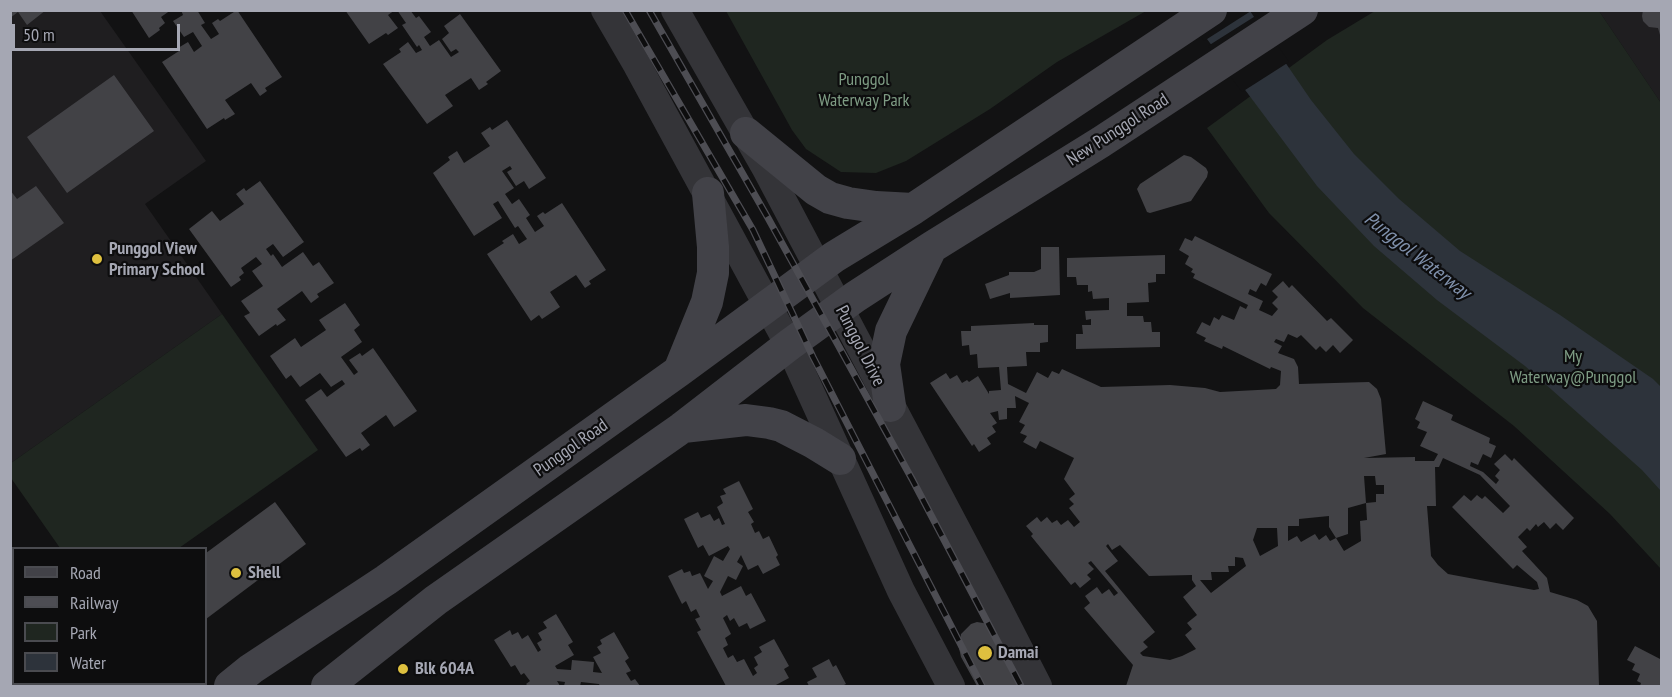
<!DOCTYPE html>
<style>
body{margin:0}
#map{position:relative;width:1672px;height:697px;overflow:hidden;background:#121213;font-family:"PT Sans Narrow",sans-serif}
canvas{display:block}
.frame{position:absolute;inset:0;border:12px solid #a5a7b3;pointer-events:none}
.legend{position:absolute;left:12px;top:547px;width:195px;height:138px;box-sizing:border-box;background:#0d0d0e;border:2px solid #4a4b50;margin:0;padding:8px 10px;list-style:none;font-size:18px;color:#a5a7b3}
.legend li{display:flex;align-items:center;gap:12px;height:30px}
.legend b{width:30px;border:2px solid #4a4b50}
.scale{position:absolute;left:12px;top:24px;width:168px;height:27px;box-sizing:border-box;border:3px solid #a5a7b3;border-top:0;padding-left:8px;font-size:18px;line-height:21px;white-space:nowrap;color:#a5a7b3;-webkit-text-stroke:4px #0d0d0e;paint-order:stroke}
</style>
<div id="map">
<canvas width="1672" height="697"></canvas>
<div class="frame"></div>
<ul class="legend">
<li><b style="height:8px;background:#424248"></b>Road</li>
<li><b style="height:8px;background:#4d4d53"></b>Railway</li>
<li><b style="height:16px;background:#1f2620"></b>Park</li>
<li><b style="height:16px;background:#2d333b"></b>Water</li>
</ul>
<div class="scale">50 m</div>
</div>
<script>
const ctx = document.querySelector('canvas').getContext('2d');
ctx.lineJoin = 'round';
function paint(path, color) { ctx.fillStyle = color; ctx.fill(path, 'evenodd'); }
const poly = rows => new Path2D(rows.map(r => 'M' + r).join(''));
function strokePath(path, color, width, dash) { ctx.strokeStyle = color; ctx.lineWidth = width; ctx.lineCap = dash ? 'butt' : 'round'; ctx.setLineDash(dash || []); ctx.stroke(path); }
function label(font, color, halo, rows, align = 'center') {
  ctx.font = font + ' "PT Sans Narrow",sans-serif'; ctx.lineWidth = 4.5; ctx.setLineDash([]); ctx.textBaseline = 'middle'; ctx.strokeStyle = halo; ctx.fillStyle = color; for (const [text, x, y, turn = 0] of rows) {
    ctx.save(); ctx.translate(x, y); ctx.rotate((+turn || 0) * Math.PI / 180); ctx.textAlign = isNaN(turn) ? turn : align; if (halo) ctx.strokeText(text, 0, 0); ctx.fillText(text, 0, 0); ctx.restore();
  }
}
paint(poly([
 [11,11,100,11,206,161,145,204,222,314,11,463],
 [1599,11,1661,11,1661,103]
]), '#1f1e20');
paint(poly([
 [726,11,1146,11,1057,62,990,109,906,161,876,173,841,172,806,149,792,130],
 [1375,11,1599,11,1661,103,1661,569,1610,514,1514,426,1363,308,1269,213,1207,128,1327,40],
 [222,314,318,450,179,548,60,548,11,478,11,463]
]), '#1f2620');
paint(poly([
 [1186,11,1250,11,1311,100,1354,154,1399,199,1460,251,1560,315,1653,379,1661,387,1661,491,1642,470,1525,366,1437,300,1374,246,1317,186]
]), '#2d333b');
paint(poly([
 [1183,10,1251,11,1204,41],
 [1257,15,1289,62,1242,92,1208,46]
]), '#121213');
paint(poly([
 [10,10,46,10,27,25,18,12,10,18],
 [131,10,171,10,161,17,165,23,159,28,160,30,149,38],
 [181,10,197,10,205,23,201,25,211,39,219,34,212,23,218,19,220,21,237,10,282,77,265,88,267,91,260,96,251,83,225,100,235,114,225,120,224,118,207,129,162,62,179,51,178,48,188,42,194,52,202,46,193,32,184,37,173,21,183,15],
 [345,10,395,10,388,15,398,28,388,35,386,33,369,44],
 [397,10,410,10,416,18,419,16,431,32,424,37,430,46,439,40,451,57,459,52,456,49,451,52,442,39,449,33,444,26,460,14,501,71,486,82,488,84,479,90,471,78,445,95,453,106,427,124,383,64,401,52,399,49,408,42,416,53,422,50,419,45,417,47,402,25,406,23],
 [1643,10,1662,10,1662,42,1658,28,1649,27,1643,21,1642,16],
 [114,75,154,131,67,193,27,137],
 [507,120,546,178,529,189,524,181,516,186,507,172,512,169,510,166,502,171,514,188,505,194,512,204,519,199,530,215,526,218,535,232,544,226,537,216,543,212,545,214,562,203,606,270,589,281,591,284,585,288,576,275,550,292,560,307,542,319,539,315,531,321,487,254,504,243,502,241,513,234,519,244,527,239,518,226,515,228,498,201,493,204,502,218,474,236,433,173,450,160,448,157,457,151,464,163,490,146,481,133,490,127,492,130],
 [1184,155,1191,157,1206,168,1208,172,1207,177,1191,201,1150,213,1147,212,1137,189,1140,184],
 [260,181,304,242,283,257,273,244,266,249,271,256,273,254,282,267,303,252,313,266,319,262,334,283,317,294,319,297,311,303,302,291,277,309,286,320,277,326,276,324,259,336,244,316,250,313,241,301,263,286,252,271,262,264,256,257,241,268,244,273,239,277,241,280,231,287,189,229,212,211,220,221,244,204,236,194,244,188,246,191],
 [36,186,64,223,10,261,10,190,17,199],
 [1195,236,1272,274,1266,286,1261,283,1256,292,1250,289,1248,294,1263,301,1259,310,1272,316,1278,309,1272,303,1278,297,1272,291,1283,281,1289,288,1292,285,1327,321,1331,318,1353,340,1340,353,1333,345,1326,352,1320,346,1316,350,1301,335,1297,338,1288,334,1284,342,1276,339,1274,342,1282,346,1278,353,1294,359,1298,367,1299,384,1369,382,1377,389,1381,399,1386,454,1364,458,1415,457,1415,461,1434,461,1438,454,1420,446,1427,432,1417,428,1420,422,1415,419,1423,401,1453,415,1451,420,1490,438,1489,443,1496,446,1491,458,1483,454,1478,465,1471,462,1470,466,1483,472,1496,484,1499,480,1495,476,1500,470,1494,464,1505,454,1512,461,1514,458,1574,518,1563,530,1556,523,1550,529,1544,522,1538,527,1536,524,1530,531,1527,528,1518,537,1527,547,1522,551,1547,578,1550,592,1577,600,1588,606,1597,621,1599,686,1126,686,1133,665,1084,608,1090,603,1085,596,1097,587,1102,594,1109,589,1114,596,1118,593,1091,561,1088,563,1094,569,1087,575,1091,579,1080,588,1075,582,1071,585,1031,536,1033,534,1026,526,1037,517,1041,522,1047,517,1052,523,1057,520,1061,525,1068,520,1074,527,1080,522,1069,508,1074,504,1069,499,1075,494,1064,479,1074,458,1040,441,1036,449,1023,442,1027,436,1020,433,1025,425,1019,422,1029,403,1015,396,1016,408,1007,408,1007,419,999,420,998,411,990,413,997,423,992,426,996,432,987,438,991,444,979,452,974,444,972,446,930,383,946,373,950,379,957,375,962,383,967,380,969,382,978,376,989,394,989,391,1001,390,999,367,978,368,977,354,970,355,969,345,962,346,961,331,971,331,971,326,1034,323,1034,325,1048,325,1048,342,1040,343,1040,352,1026,352,1027,366,1007,367,1008,384,1026,393,1037,372,1048,378,1052,371,1059,374,1062,369,1101,387,1170,385,1205,388,1220,392,1276,389,1280,385,1281,371,1271,367,1270,369,1223,346,1222,349,1204,341,1206,338,1196,333,1202,322,1210,326,1214,317,1219,320,1222,315,1234,320,1240,306,1246,309,1248,305,1193,278,1195,274,1191,272,1193,269,1185,264,1189,256,1179,250,1185,238,1192,241],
 [1443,458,1480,475,1510,506,1503,513,1485,496,1482,499,1477,495,1471,501,1464,495,1452,507,1513,569,1517,565,1537,582,1539,589,1534,590,1448,574,1438,565,1431,556,1427,506,1436,506,1435,467,1439,467],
 [1364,476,1375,476,1376,485,1384,485,1384,494,1376,494,1376,502,1366,503,1367,520,1360,521,1361,541,1344,551,1336,538,1330,541,1326,535,1319,540,1315,534,1301,542,1297,536,1288,541,1288,526,1299,526,1299,519,1329,516,1329,527,1336,538,1348,534,1348,508,1366,503],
 [1257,528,1277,528,1278,546,1260,556,1253,540],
 [1108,544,1112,550,1120,545,1149,576,1192,575,1192,580,1196,586,1183,597,1197,615,1187,623,1192,629,1185,635,1196,649,1182,656,1170,660,1143,656,1140,653,1148,647,1143,642,1155,632,1105,571,1118,561,1106,546],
 [1235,557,1243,558,1246,566,1211,593,1200,580,1212,580,1211,572,1229,572,1228,566,1235,566],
 [1041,247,1059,247,1060,295,1010,298,1010,293,990,299,985,284,1009,275,1009,272,1034,272,1041,269],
 [1165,255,1165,274,1156,274,1156,282,1148,283,1149,302,1127,303,1127,316,1143,316,1144,322,1151,322,1152,332,1160,332,1160,347,1076,349,1076,334,1083,334,1082,325,1091,325,1091,319,1086,320,1085,311,1109,310,1109,298,1093,299,1092,291,1088,292,1088,285,1077,285,1076,277,1067,277,1067,258],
 [345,303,360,325,354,330,362,342,341,357,354,375,358,372,349,360,360,353,362,356,373,348,417,411,394,427,386,415,361,433,370,445,362,451,360,448,346,457,305,400,321,389,327,397,345,384,342,380,331,387,320,373,300,387,291,375,286,379,270,356,295,338,301,347,326,330,319,320],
 [739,481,753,509,748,512,754,522,751,524,755,533,759,531,763,539,769,536,778,555,776,557,780,565,763,574,758,565,748,570,741,555,737,562,743,566,736,580,728,576,720,592,722,596,741,586,746,596,751,593,766,621,750,629,747,623,739,627,734,618,730,621,727,615,723,618,731,634,725,638,728,645,723,648,728,658,733,655,737,662,744,659,753,676,757,673,754,668,758,665,754,657,762,652,759,647,774,639,789,666,784,669,789,678,774,686,726,686,697,632,701,630,695,619,700,617,696,609,691,612,686,601,682,604,668,576,682,569,684,573,690,571,692,576,700,573,708,589,713,581,704,576,714,556,723,561,730,549,728,546,709,556,703,545,698,548,684,519,698,512,701,518,710,514,714,521,719,518,722,525,725,524,717,507,723,503,720,496,726,494,723,489],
 [275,502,306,544,206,619,206,553],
 [10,602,14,606,14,643,10,646],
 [556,614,573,642,568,645,574,655,555,666,557,669,571,670,572,660,594,662,593,672,602,673,593,657,601,653,597,647,602,644,600,640,614,632,629,658,625,661,631,671,626,673,631,681,635,679,640,686,600,686,599,684,581,682,580,686,564,686,565,682,557,681,560,686,528,686,526,684,530,681,524,673,521,675,515,665,511,667,494,640,510,630,512,635,518,632,522,639,528,635,538,652,541,650,537,643,542,640,538,633,547,628,543,622],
 [977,622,989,624,995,628,1028,686,977,686,961,657,959,648,961,634,971,624],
 [1635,646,1662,660,1662,686,1640,686,1641,683,1637,681,1640,674,1632,670,1635,664,1627,660],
 [829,659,833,667,836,665,846,684,842,686,809,686,807,682,817,677,812,668],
 [14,665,14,684,80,684,76,686,44,686,43,685,10,686,10,667]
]), '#424246');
strokePath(poly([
 [605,10,637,65,789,345,901,591,951,686],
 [675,10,765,167,995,602,1038,686]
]), '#343438', 28);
strokePath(poly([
 [746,133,816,190,830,198,848,203,876,207,913,209],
 [679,371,707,302,713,273,713,247,708,193],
 [890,406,884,364,891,331,931,248],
 [683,427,746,420,769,423,781,426,814,443,840,459],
 [230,686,251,669,386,580,679,371,834,257,913,209,1211,10],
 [327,686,436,600,683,427,789,345,855,297,932,247,1101,142,1302,10]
]), '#424248', 32);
const rail = poly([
 [625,10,753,230,813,357,982,686],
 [649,10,768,218,912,479,1021,686]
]);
strokePath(rail, '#4d4d53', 7);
strokePath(rail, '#0d0d0e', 4.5, [14]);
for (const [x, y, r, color] of [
 [97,259,6,"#dec03f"],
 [236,573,6,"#dec03f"],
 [985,653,8,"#dec03f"],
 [403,669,6,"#dec03f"]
]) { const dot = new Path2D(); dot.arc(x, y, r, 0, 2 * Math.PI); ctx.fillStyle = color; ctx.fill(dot); strokePath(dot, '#0d0d0e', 2); }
label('18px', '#7e9c84', '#0d0d0e', [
 ["Punggol",864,80],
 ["Waterway Park",864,101],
 ["My",1573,357],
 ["Waterway@Punggol",1573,378]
]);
label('18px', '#a5a7b3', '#0d0d0e', [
 ["New Punggol Road",1118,130,-33],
 ["Punggol Drive",860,346,63],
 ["Punggol Road",571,448,-35]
]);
label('bold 18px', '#a5a7b3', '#0d0d0e', [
 ["Punggol View",109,249],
 ["Primary School",109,270],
 ["Shell",248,573],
 ["Damai",998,653],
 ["Blk 604A",415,669]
], 'left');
label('italic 20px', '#7f90ab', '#0d0d0e', [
 ["Punggol Waterway",1417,256,38]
]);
</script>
